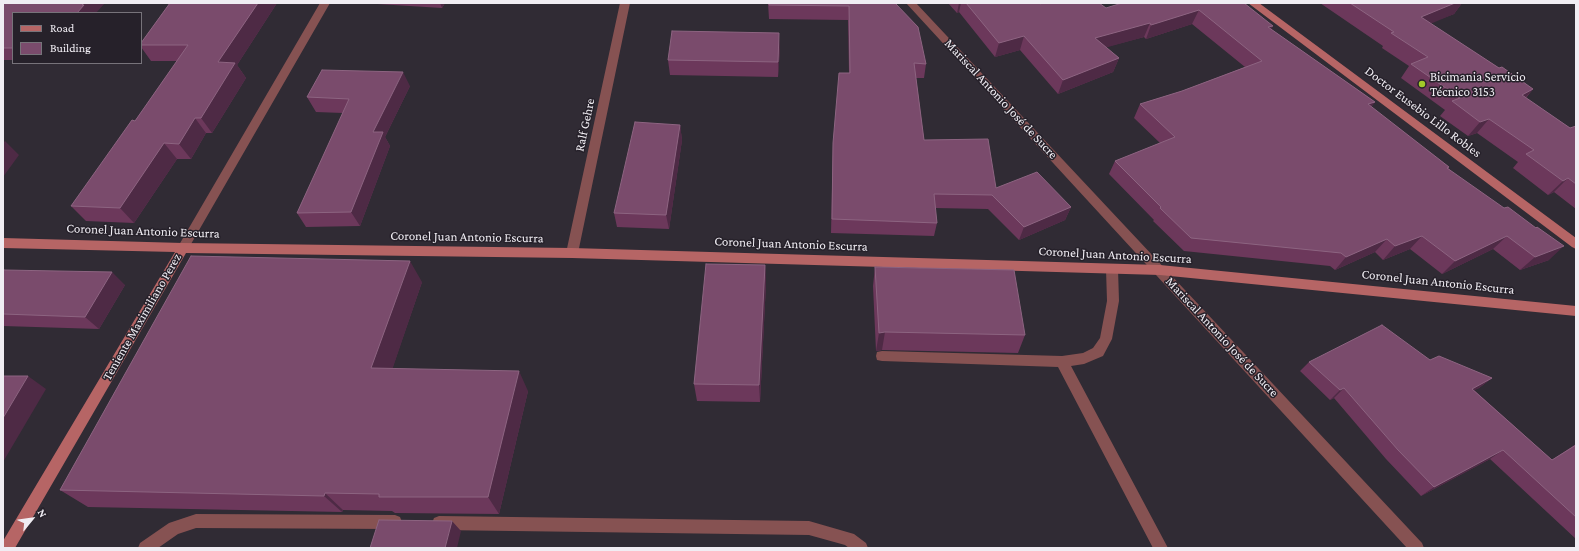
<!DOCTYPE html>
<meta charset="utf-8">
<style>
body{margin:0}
#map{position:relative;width:1579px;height:551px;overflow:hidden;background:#302b34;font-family:"Crimson Pro",serif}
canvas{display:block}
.frame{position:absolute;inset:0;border:4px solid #f0edf3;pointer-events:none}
.legend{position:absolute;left:12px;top:12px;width:130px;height:52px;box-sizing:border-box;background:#26212a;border:1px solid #77737a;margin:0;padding:5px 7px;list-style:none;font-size:12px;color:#f0edf3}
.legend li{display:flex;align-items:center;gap:8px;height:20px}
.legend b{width:20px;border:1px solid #77737a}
.north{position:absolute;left:12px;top:499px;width:40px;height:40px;-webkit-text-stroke:3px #26212a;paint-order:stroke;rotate:61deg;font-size:11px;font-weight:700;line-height:16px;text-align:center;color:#f0edf3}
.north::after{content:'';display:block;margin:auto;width:14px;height:18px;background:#f0edf3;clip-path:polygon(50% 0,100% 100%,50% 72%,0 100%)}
</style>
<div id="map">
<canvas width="1579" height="551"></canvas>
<div class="frame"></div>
<ul class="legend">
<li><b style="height:5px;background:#b66565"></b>Road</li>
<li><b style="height:11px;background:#7a4b6c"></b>Building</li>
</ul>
<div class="north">N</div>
</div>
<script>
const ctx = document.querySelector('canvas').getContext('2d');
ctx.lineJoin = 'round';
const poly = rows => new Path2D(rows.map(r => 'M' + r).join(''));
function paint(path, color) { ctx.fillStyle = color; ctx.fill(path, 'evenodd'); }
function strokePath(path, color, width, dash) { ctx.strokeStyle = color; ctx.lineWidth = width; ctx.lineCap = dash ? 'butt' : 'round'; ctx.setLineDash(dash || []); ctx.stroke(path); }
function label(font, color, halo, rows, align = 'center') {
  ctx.font = font + ' "Crimson Pro",serif'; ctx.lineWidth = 3; ctx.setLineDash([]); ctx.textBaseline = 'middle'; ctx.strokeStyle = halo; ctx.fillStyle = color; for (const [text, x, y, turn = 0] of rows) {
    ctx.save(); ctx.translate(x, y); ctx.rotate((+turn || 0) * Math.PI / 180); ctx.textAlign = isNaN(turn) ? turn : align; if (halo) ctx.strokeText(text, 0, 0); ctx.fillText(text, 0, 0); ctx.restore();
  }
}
paint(poly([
 [1112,264,1116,266,1118,269,1119,301,1112,339,1103,356,1084,364,1071,366,1168,548,1153,548,1058,367,882,361,877,360,876,356,877,352,882,351,1062,356,1083,353,1093,348,1100,338,1107,301,1106,269,1108,266,1112,264],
 [196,514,395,515,400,517,402,522,400,527,395,529,196,528,178,534,158,548,138,548,140,543,169,523,196,514],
 [439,516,809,521,854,534,866,543,868,548,849,548,845,545,809,535,439,530,434,528,432,523,434,518,439,516]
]), '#865252');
paint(poly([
 [320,3,330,3,187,251,183,253,179,251,177,248,179,245,320,3],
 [620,3,630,3,578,253,576,256,572,258,568,256,566,253,620,3],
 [906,3,916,3,1422,543,1424,548,1407,548,906,3]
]), '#865252');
paint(poly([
 [1248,3,1259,3,1576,238,1576,249,1572,247,1248,3],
 [3,238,183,243,572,248,1160,265,1576,306,1576,316,1160,275,572,258,186,253,15,548,3,548,3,541,175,252,3,248,3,238]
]), '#b66565');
paint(poly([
 [3,3,13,13,13,60,3,60],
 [170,3,277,3,237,65,246,78,212,133,206,133,191,159,177,159,134,223,86,221,71,206,135,121,177,61,151,61,141,47,141,43],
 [361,3,445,3,442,8],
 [768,3,895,3,926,64,924,78,916,78,924,140,996,188,1071,207,1065,220,1019,240,988,209,935,208,937,223,934,236,831,233,833,143,849,73,848,20,769,19],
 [948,3,1039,3,1040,4,1106,8,1244,3,1271,29,1375,102,1371,107,1449,167,1448,168,1549,260,1520,270,1493,249,1442,274,1410,249,1383,260,1375,252,1335,270,1330,266,1184,251,1153,221,1154,220,1109,174,1115,161,1160,143,1134,118,1140,104,1182,91,1245,67,1192,24,1146,39,1144,37,1106,47,1119,58,1113,72,1058,94,1020,50,995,57,959,12,957,13],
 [1320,3,1462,3,1454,14,1430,23,1499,68,1533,89,1526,98,1570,128,1576,126,1576,209,1554,192,1548,195,1513,168,1518,162,1477,133,1468,136,1440,116,1445,110,1401,78,1409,66,1382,48,1383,46],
 [780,48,778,77,670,75,668,60],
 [410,86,385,137,390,146,360,226,306,227,297,213,343,113,316,112,307,97],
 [680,125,682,140,669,229,617,227,614,213],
 [765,265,766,283,760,402,697,401,694,384],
 [875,267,1025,335,1018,353,882,350,876,351,873,286],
 [3,271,125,285,99,329,3,326],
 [422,282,392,369,528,391,499,514,395,513,392,511,343,510,342,512,88,507,60,490],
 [1430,360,1492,378,1479,388,1474,390,1552,460,1576,444,1576,539,1490,459,1421,496,1386,459,1334,398,1330,400,1300,371,1309,362]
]), '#6c385b');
paint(poly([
 [84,3,105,3,96,13,77,13,82,5],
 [258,3,277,3,237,65,246,78,212,133,201,118,218,62],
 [440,3,445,3,442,8],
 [959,3,961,3,959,12,957,13],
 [1455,3,1462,3,1454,14,1411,32,1421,17],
 [1199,10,1192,24,1146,39,1151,25],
 [1150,23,1144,37,1090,52,1095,38],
 [1273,26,1266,40,1268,27],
 [779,33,780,48,778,77,778,62],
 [1024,36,1020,50,995,57,999,43],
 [1119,58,1113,72,1058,94,1063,80],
 [403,72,410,86,385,137,390,146,360,226,351,212,373,132],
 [1533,89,1520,104,1522,95],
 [1375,102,1365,115,1368,104],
 [195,118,206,133,191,159,179,144],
 [1489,119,1477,133,1468,136,1480,122],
 [680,125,682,140,669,229,666,215],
 [5,141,19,155,3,177,3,143],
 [164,143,177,159,134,223,120,208],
 [1568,178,1554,192,1548,195,1563,181],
 [1071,207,1065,220,1019,240,1024,227],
 [1422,236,1410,249,1383,260,1395,246],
 [1507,236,1493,249,1442,274,1455,261],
 [1387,239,1375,252,1335,270,1346,257],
 [1564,246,1549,260,1520,270,1535,257],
 [410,261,422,282,386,388,371,368],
 [765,265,766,283,760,402,759,385],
 [112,272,125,285,99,329,85,317],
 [885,332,882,350,876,351,879,333],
 [519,371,528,391,499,514,488,497],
 [28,376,46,389,3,462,3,418],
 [1492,378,1479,388,1460,398,1472,389],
 [1344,388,1334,398,1330,400,1340,390],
 [1503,450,1490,459,1421,496,1434,487],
 [325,493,343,510,342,512,324,496],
 [452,521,461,531,457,548,445,548]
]), '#4e2a45');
const building = poly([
 [3,3,84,3,82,5,84,5,77,13,13,13,13,48,3,48,3,3],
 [170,3,258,3,218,62,235,63,201,118,195,118,179,144,164,143,120,208,71,206,132,120,135,121,188,45,141,45,141,43,170,3],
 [769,3,895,3,918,27,926,64,914,63,924,140,988,139,996,188,1037,172,1071,207,1024,227,992,195,934,194,937,223,832,219,833,143,839,73,850,73,849,6,769,5,769,3],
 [966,3,1039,3,1040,4,1042,3,1099,3,1106,8,1122,3,1244,3,1273,26,1268,27,1375,102,1368,104,1449,167,1447,168,1504,208,1508,207,1536,228,1537,227,1564,246,1535,257,1507,236,1455,261,1422,236,1395,246,1387,239,1346,257,1341,253,1191,238,1160,208,1161,207,1115,161,1175,137,1140,104,1182,91,1262,61,1199,10,1151,25,1150,23,1095,38,1119,58,1063,80,1024,36,999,43,966,3],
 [1350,3,1455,3,1421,17,1499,68,1502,67,1533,89,1522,95,1570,128,1576,126,1576,184,1568,178,1563,181,1526,154,1534,150,1489,119,1480,122,1452,101,1460,98,1411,64,1428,57,1391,33,1394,32,1350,3],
 [672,31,779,33,778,62,668,60,672,31],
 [322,70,403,72,373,132,383,132,351,212,297,213,349,99,307,97,322,70],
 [635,122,680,125,666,215,614,213,635,122],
 [191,256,410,261,371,368,519,371,488,497,379,497,379,494,325,493,324,496,60,490,191,256],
 [706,264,765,265,759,385,694,384,706,264],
 [875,267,1014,270,1025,335,885,332,879,333,875,267],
 [4,270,112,272,85,317,3,314,3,271,4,270],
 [1382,325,1430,360,1439,356,1492,378,1472,389,1552,460,1576,445,1576,517,1503,450,1434,487,1398,450,1344,388,1340,390,1309,362,1382,325],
 [3,376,28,376,3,418,3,376],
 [379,520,452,521,445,548,370,548,379,520]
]);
paint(building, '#7a4b6c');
strokePath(building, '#8d6481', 1);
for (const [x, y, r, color] of [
 [1422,84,4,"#a2c929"]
]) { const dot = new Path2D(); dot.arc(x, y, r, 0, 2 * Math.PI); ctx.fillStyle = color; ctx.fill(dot); strokePath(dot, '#26212a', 1.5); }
label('13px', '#f0edf3', '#26212a', [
 ["Bicimania Servicio",1430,77],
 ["Técnico 3153",1430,92]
], 'left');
label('13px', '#f0edf3', '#26212a', [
 ["Mariscal Antonio José de Sucre",1001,99,47],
 ["Doctor Eusebio Lillo Robles",1423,112,37],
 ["Ralf Gehre",585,125,-78],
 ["Coronel Juan Antonio Escurra",143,231,2],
 ["Coronel Juan Antonio Escurra",467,237,1],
 ["Coronel Juan Antonio Escurra",791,244,2],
 ["Coronel Juan Antonio Escurra",1115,255,3],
 ["Coronel Juan Antonio Escurra",1438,282,6],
 ["Teniente Maximiliano Perez",142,317,-60],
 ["Mariscal Antonio José de Sucre",1222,337,47]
]);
</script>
